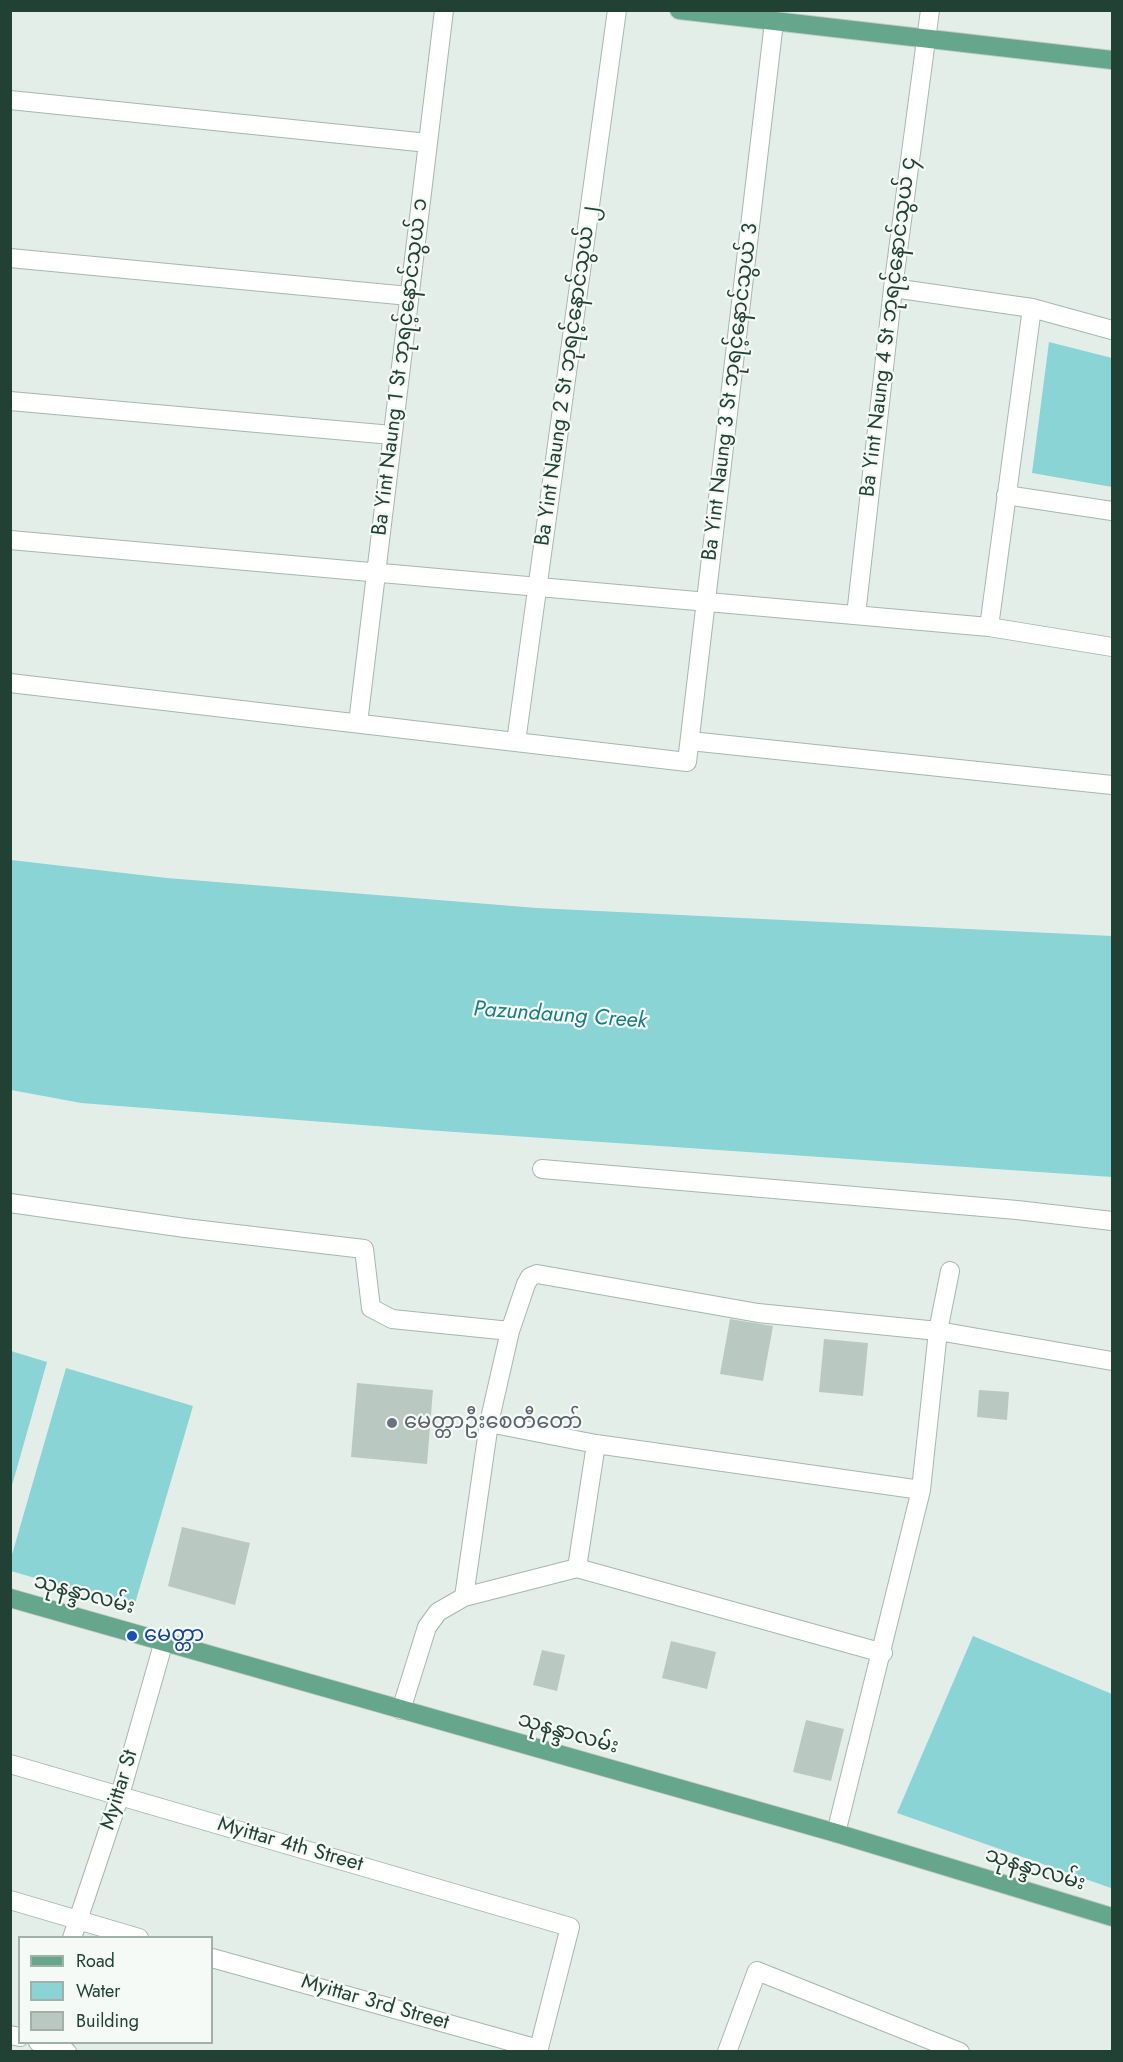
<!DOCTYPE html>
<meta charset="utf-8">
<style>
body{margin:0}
#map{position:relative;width:1123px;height:2062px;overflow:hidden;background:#e4eee8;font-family:Jost,sans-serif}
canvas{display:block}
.frame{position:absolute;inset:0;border:12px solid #224135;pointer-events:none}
.legend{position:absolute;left:18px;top:1936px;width:195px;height:108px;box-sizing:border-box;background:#f5faf7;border:2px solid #a1b0a9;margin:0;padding:8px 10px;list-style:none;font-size:18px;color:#224135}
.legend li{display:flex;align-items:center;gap:12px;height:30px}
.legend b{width:30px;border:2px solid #a1b0a9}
</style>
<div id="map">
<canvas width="1123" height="2062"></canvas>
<div class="frame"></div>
<ul class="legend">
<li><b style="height:8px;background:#66a68d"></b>Road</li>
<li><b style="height:16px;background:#8ad4d6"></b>Water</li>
<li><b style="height:16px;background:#b9c9c1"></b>Building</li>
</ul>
</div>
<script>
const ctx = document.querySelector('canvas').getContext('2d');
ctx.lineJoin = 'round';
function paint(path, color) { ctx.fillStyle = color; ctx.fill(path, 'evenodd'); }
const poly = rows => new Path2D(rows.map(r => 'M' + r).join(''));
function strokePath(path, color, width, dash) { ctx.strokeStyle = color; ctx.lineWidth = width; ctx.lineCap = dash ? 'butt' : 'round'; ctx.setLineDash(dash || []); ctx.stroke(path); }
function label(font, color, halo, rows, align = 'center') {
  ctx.font = font + ' Jost,"Noto Sans Myanmar",sans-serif'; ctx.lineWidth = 4.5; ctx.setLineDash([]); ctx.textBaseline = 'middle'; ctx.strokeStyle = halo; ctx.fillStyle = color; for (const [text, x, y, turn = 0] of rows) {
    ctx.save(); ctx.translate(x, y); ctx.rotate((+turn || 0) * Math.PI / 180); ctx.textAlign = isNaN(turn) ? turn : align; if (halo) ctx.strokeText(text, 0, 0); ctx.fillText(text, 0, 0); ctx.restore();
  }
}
paint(poly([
 [1049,342,1112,358,1112,487,1032,473],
 [11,860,167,878,537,908,1112,936,1112,1177,426,1130,81,1103,11,1090],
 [11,1351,47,1362,11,1489,10,1351],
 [66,1368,193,1406,134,1607,11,1571,11,1558],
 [973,1636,1112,1694,1111,1888,897,1813]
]), '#8ad4d6');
paint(poly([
 [730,1319,773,1326,763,1381,720,1374],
 [824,1339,868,1343,863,1396,819,1392],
 [357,1383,433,1390,427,1464,351,1457],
 [979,1390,1009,1392,1007,1420,977,1417],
 [182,1527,250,1543,235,1605,168,1586],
 [671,1641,716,1652,707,1689,662,1678],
 [542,1650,565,1655,557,1691,533,1685],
 [806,1720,844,1729,831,1781,793,1772]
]), '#b9c9c1');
const minor = poly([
 [10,100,428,143],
 [10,258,409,296],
 [893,288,1032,308,1112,330],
 [10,401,392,435],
 [1006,495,1112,511],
 [10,540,989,627,1112,647],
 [856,615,893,288,930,10],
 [989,627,1032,308],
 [10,683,687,762,774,22],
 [358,723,444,10],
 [690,741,1112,785],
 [516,742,617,10],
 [542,1169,1017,1210,1112,1221],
 [10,1203,185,1228,364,1249,371,1308,392,1319,510,1331],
 [489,1423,596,1444,921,1490],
 [577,1568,596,1444],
 [464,1597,489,1423,510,1331,526,1284,530,1277,537,1274,758,1313,938,1331,1112,1361],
 [401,1710,427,1627,438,1612,464,1597,577,1568,883,1653],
 [10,1764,570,1927,538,2052],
 [836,1833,921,1490,938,1331,950,1271],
 [10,1900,139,1938],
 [72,1938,120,1795,164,1641],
 [212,1958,538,2049],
 [10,2035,20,2037],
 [38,2042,67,2052],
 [727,2052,757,1971,960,2052]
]);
const major = poly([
 [679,10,1112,60],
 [10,1598,836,1833,1112,1917]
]);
strokePath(minor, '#a6b7af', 20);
strokePath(major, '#c1cac6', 20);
strokePath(minor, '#fff', 18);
strokePath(major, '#66a68d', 18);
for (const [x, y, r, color] of [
 [392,1423,6,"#6b7280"],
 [132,1636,6,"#1a4fb4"]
]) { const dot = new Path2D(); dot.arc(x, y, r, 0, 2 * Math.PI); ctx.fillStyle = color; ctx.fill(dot); strokePath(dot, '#f5faf7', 2); }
label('21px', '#224135', '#f5faf7', [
 ["Ba Yint Naung 4 St ဘုရင့်နောင်သွယ် ၄",889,327,-83],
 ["Ba Yint Naung 1 St ဘုရင့်နောင်သွယ် ၁",401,367,-83],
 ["Ba Yint Naung 2 St ဘုရင့်နောင်သွယ် ၂",567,376,-82],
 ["Ba Yint Naung 3 St ဘုရင့်နောင်သွယ် 3",731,392,-83],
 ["သုနန္ဒာလမ်း",84,1595,15],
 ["သုနန္ဒာလမ်း",568,1734,16],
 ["Myittar St",120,1790,-73],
 ["Myittar 4th Street",290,1845,16],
 ["သုနန္ဒာလမ်း",1035,1870,17],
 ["Myittar 3rd Street",375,2003,16]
]);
label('21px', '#5b616d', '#f5faf7', [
 ["မေတ္တာဦးစေတီတော်",404,1423]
], 'left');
label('21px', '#164399', '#f5faf7', [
 ["မေတ္တာ",144,1636]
], 'left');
label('italic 22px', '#187d81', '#f5faf7', [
 ["Pazundaung Creek",560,1016,4]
]);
</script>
